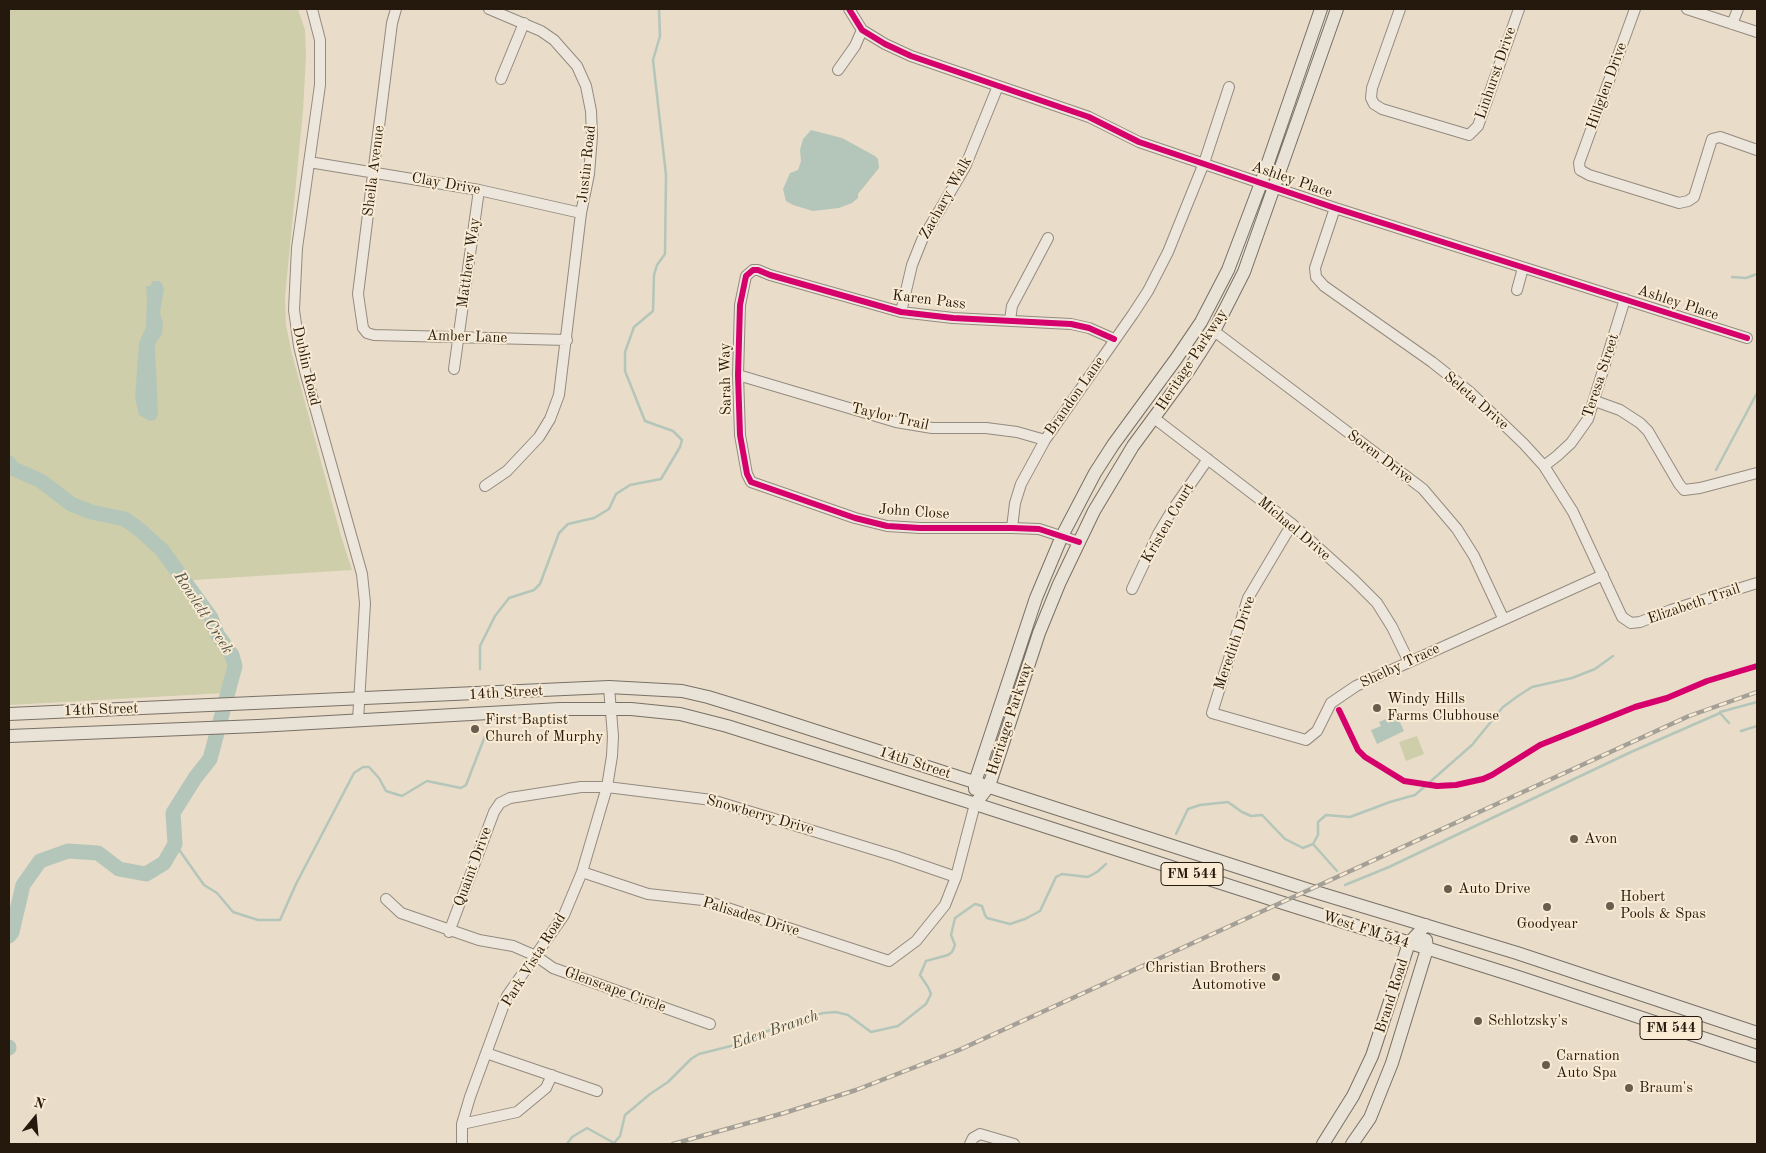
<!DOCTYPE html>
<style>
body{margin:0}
#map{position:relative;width:1766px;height:1153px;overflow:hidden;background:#e9dcc9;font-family:"Old Standard TT",serif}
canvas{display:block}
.frame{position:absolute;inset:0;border:10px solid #24190c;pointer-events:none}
.north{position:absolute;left:10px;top:1093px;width:50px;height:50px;-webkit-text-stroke:4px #f9ebd3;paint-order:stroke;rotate:17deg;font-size:14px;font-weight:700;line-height:20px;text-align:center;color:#24190c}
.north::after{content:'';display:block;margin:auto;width:18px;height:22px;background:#24190c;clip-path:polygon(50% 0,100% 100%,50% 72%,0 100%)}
</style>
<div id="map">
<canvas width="1766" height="1153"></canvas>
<div class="frame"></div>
<div class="north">N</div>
</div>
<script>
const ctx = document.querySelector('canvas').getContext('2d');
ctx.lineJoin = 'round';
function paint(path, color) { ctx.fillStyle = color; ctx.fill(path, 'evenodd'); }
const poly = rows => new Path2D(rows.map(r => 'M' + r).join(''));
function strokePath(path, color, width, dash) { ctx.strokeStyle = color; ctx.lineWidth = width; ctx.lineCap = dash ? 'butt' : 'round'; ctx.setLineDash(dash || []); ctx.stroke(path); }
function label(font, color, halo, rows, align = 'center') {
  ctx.font = font + ' "Old Standard TT",serif'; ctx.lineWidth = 4; ctx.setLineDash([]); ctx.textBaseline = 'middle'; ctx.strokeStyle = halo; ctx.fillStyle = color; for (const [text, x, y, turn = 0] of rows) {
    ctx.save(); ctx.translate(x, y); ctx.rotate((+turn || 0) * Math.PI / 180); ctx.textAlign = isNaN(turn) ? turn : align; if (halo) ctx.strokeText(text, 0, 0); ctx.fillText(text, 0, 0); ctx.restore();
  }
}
paint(poly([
 [9,9,298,9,305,30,306,56,303,111,285,297,286,325,292,354,341,536,352,570,178,581,230,663,225,693,9,705],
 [1417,736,1424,754,1406,761,1399,742]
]), '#ceceab');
paint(poly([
 [811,130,842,138,875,156,878,159,879,168,858,194,858,198,852,203,839,208,813,211,793,205,786,201,783,189,790,173,798,170,801,161,800,150,803,139],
 [153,281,159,281,162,283,164,290,160,312,163,324,162,334,155,344,158,415,155,420,150,421,139,415,135,398,139,343,146,327,147,298,146,286,150,286],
 [1398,718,1404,731,1377,744,1371,730,1381,726,1379,722,1386,719,1388,723]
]), '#b4c6ba');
strokePath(poly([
 [1732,277,1746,278,1757,274],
 [1716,470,1757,393],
 [480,669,480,646,495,616,509,598,534,590,540,584,559,533,568,524,594,518,609,509,616,494,630,485,661,479,680,447,682,440,673,431,645,421,625,371,625,352,634,327,653,311,654,275,657,265,665,254,666,175,653,60,660,36,659,9],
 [1720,712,1757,702],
 [1741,731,1757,726],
 [1176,834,1188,809,1200,805,1228,802,1242,812,1251,816,1262,815,1285,839,1303,848,1313,844,1318,835,1318,822,1326,815,1350,817,1390,802,1415,795,1472,745,1503,707,1518,696,1532,687,1572,678,1595,669,1613,656],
 [175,844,204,885,217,893,233,912,258,920,280,920,296,884,354,773,363,767,369,767,379,778,386,791,402,796,427,781,461,788,466,785,485,736],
 [1313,844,1337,871],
 [1345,885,1389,867,1631,752,1720,713,1729,723],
 [567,1144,572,1137,587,1128,614,1143,620,1136,625,1115,650,1094,668,1082,691,1059,699,1054,735,1045,755,1035,823,1013,836,1012,848,1015,871,1032,898,1026,926,1004,931,994,928,987,920,975,926,961,948,955,952,952,955,945,951,935,955,918,975,904,982,906,985,915,987,918,1010,924,1025,919,1040,911,1056,877,1062,874,1088,877,1097,872,1106,864]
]), '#b4c6ba', 2.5);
strokePath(poly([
 [9,463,12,468,41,481,71,504,91,512,125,519,140,530,162,550,211,618,217,634,232,655,235,666,210,759,195,778,173,813,175,844,164,863,146,874,119,869,98,853,68,851,40,861,23,885,12,932,9,936],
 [9,1047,9,1048]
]), '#b4c6ba', 15);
const minor = poly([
 [312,9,320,40,320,85,297,248,294,310,299,346,306,375,362,574,365,603,358,720],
 [396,9,392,23,358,294,363,328,367,333,374,335,567,340],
 [849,9,862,30,885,44,911,56,1089,117,1139,142,1335,208,1747,338],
 [1400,9,1372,88,1371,98,1374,104,1382,109,1469,135,1478,126,1519,9],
 [1635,9,1579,163,1580,170,1589,175,1679,203,1688,201,1694,197,1712,139,1720,137,1757,150],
 [1687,9,1757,32],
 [1732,24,1738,9],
 [838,70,855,46,862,30],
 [501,79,524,23],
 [309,162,479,190,581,213],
 [1335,208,1315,268,1316,277,1324,286,1432,362,1471,393,1524,444,1544,466,1573,512,1622,617,1631,623,1640,622,1671,610,1757,583],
 [1517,290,1523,268],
 [901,312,912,265,922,240,965,167,998,86],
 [1010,320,1012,306,1048,238],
 [1214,331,1423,489,1457,529,1474,556,1503,618],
 [454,369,479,190],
 [738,375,896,422,932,428,986,428,1017,432,1045,440],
 [1595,401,1620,410,1640,423,1648,431,1679,484,1684,490,1700,488,1757,473],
 [1154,418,1292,524,1354,580,1377,603,1392,627,1409,662],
 [1544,466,1557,456,1571,443,1588,419,1625,299],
 [485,486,507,471,539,437,550,419,559,395,581,213,589,174,592,136,591,111,586,86,577,66,554,40,541,31,489,9],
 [1292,524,1248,598,1212,713,1306,740,1317,731,1331,703,1356,686,1603,575],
 [1012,528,1015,503,1021,484,1045,440,1133,314,1148,291,1168,252,1204,163,1229,87],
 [1079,542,1039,529,1012,528,920,528,887,526,855,518,751,482,747,474,740,435,738,375,740,305,746,276,753,270,758,270,770,275,901,312,953,318,1071,324,1089,328,1114,339],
 [1132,589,1158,534,1171,512,1208,459],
 [582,872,648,894,703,900,889,961,916,941,945,905,956,877,975,804],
 [386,899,401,913,479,940,513,946,536,956,553,968,710,1024],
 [449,932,494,812,500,803,510,798,581,787,607,787,712,800,895,856,956,877],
 [486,1053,597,1091],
 [462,1124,517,1112,546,1088,552,1075],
 [462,1144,462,1124,470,1097,507,996,564,915,582,872,607,787,612,756,613,736,609,687],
 [970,1144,973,1138,980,1134,1014,1144]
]);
const major = poly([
 [9,714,609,687,682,691,708,697,757,712,1309,890,1517,953,1757,1033],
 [9,736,258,726,560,709,631,709,680,714,727,726,966,801,1280,902,1512,975,1757,1056],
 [975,789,975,782,1036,598,1062,536,1095,473,1113,445,1176,359,1201,322,1228,270,1261,183,1321,9],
 [975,804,989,786,1039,633,1059,584,1094,511,1133,446,1189,370,1214,331,1244,272,1337,9],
 [1323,1144,1353,1096,1372,1056,1409,943,1426,925],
 [1352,1144,1370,1118,1392,1063,1427,949,1426,940]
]);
strokePath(minor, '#948b7f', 12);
strokePath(major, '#787065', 14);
strokePath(minor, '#ece6dc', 10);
strokePath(major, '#e9e2d7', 12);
const rail = poly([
 [673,1144,784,1113,856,1090,959,1050,1689,716,1757,692]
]);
strokePath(rail, '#a5a097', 4.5);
strokePath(rail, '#f9ebd3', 2.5, [8]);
strokePath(poly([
 [849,9,862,30,885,44,911,56,1089,117,1139,142,1335,208,1747,338],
 [1079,542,1039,529,1012,528,920,528,887,526,855,518,751,482,747,474,740,435,738,375,740,305,746,276,753,270,758,270,770,275,901,312,953,318,1071,324,1089,328,1114,339],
 [1339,710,1358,750,1365,757,1404,781,1437,786,1456,785,1483,779,1492,775,1540,745,1635,707,1667,698,1707,681,1757,666]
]), '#d6006c', 6);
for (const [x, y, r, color] of [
 [1377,708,5,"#695d4e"],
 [475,729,5,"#695d4e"],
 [1574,839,5,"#695d4e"],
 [1448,889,5,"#695d4e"],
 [1610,906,5,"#695d4e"],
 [1547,907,5,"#695d4e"],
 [1276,977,5,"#695d4e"],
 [1478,1021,5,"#695d4e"],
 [1546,1065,5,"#695d4e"],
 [1629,1088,5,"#695d4e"]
]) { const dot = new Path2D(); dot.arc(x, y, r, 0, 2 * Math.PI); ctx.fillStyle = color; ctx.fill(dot); strokePath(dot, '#f9ebd3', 2); }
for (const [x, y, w] of [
 [1192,874,62],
 [1671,1028,62]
]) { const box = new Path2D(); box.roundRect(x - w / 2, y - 11.5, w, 23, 4); ctx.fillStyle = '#f9ebd3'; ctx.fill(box); strokePath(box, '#24190c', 1); }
label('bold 14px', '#24190c', null, [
 ["FM 544",1192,874],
 ["FM 544",1671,1028]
]);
label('15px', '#24190c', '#f9ebd3', [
 ["Linhurst Drive",1496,73,-71],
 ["Hillglen Drive",1607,86,-70],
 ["Justin Road",587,164,-84],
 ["Sheila Avenue",374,171,-83],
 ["Ashley Place",1292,180,19],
 ["Clay Drive",446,184,10],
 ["Zachary Walk",946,198,-61],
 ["Matthew Way",469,263,-82],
 ["Karen Pass",929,300,7],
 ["Ashley Place",1678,303,18],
 ["Amber Lane",467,337,2],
 ["Heritage Parkway",1192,360,-57],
 ["Dublin Road",306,366,77],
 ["Teresa Street",1601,376,-72],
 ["Sarah Way",726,379,-91],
 ["Brandon Lane",1075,396,-55],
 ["Seleta Drive",1476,401,41],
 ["Taylor Trail",890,417,13],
 ["Soren Drive",1380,457,37],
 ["John Close",914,512,4],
 ["Kristen Court",1168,523,-60],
 ["Michael Drive",1294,529,40],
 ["Elizabeth Trail",1694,604,-19],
 ["Meredith Drive",1235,643,-71],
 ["Shelby Trace",1400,666,-25],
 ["14th Street",506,693,-3],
 ["14th Street",101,710,-2],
 ["Heritage Parkway",1010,719,-72],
 ["14th Street",915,763,18],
 ["Snowberry Drive",760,815,16],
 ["Quaint Drive",473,867,-70],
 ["Palisades Drive",751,917,17],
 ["West FM 544",1366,930,18],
 ["Park Vista Road",534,960,-58],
 ["Glenscape Circle",615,990,20],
 ["Brand Road",1392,996,-72]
]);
label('15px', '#24190c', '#f9ebd3', [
 ["Windy Hills",1387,699],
 ["Farms Clubhouse",1387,716],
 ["First Baptist",485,720],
 ["Church of Murphy",485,737],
 ["Avon",1584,839],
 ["Auto Drive",1458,889],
 ["Hobert",1620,897],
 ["Pools & Spas",1620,914],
 ["Goodyear",1547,924,"center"],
 ["Christian Brothers",1266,968,"right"],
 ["Automotive",1266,985,"right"],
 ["Schlotzsky's",1488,1021],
 ["Carnation",1556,1056],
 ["Auto Spa",1556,1073],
 ["Braum's",1639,1088]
], 'left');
label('italic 16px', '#4e5247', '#f9ebd3', [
 ["Rowlett Creek",203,613,57],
 ["Eden Branch",775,1030,-19]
]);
</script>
